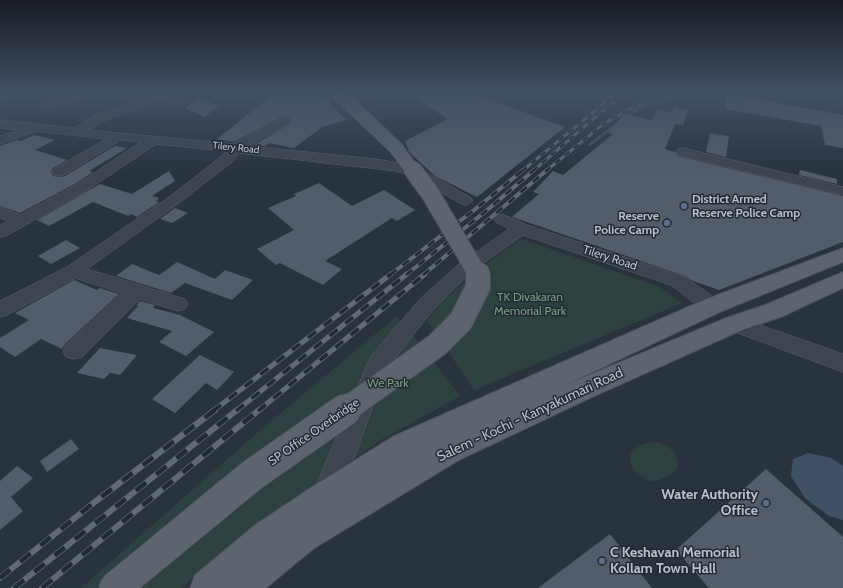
<!DOCTYPE html>
<style>
body{margin:0}
canvas{display:block;background:#29333e}
</style>
<canvas width="843" height="588"></canvas>
<script>
const ctx = document.querySelector('canvas').getContext('2d');
ctx.lineJoin = 'round';
function paint(path, color) { ctx.fillStyle = color; ctx.fill(path, 'evenodd'); }
const poly = rows => new Path2D(rows.map(r => 'M' + r).join(''));
function strokePath(path, color, width, dash) { ctx.strokeStyle = color; ctx.lineWidth = width; ctx.lineCap = dash ? 'butt' : 'round'; ctx.setLineDash(dash || []); ctx.stroke(path); }
function label(font, color, halo, rows, align = 'center') {
  ctx.font = font + ' Cabin,sans-serif'; ctx.lineWidth = 3; ctx.setLineDash([]); ctx.textBaseline = 'middle'; ctx.strokeStyle = halo; ctx.fillStyle = color; for (const [text, x, y, turn = 0] of rows) {
    ctx.save(); ctx.translate(x, y); ctx.rotate((+turn || 0) * Math.PI / 180); ctx.textAlign = isNaN(turn) ? turn : align; if (halo) ctx.strokeText(text, 0, 0); ctx.fillText(text, 0, 0); ctx.restore();
  }
}
paint(poly([
 [521,239,658,286,682,303,474,390,427,320,441,303,471,275],
 [397,316,460,396,379,441,209,562,181,588,81,588,264,427],
 [651,442,659,442,667,446,673,451,677,460,678,468,673,473,659,480,649,481,634,471,631,464,630,455,633,450,641,445]
]), '#2e4141');
paint(poly([
 [808,453,831,458,843,466,843,520,829,516,805,498,791,476,793,459]
]), '#415165');
paint(poly([
 [707,91,712,91,639,109,590,146,587,145,637,107,707,91]
]), '#415165');
paint(poly([
 [277,91,306,91,330,101,330,105,347,120,322,127,294,148,269,143,265,146,254,145,289,124,291,119,288,116,284,115,234,142,217,139],
 [405,91,465,91,565,127,477,197,435,176,409,152,405,141,448,119],
 [726,94,843,115,843,148,825,145,821,126,725,109],
 [199,98,219,106,205,117,185,108],
 [674,107,688,110,683,125,675,124,665,149,675,152,678,156,843,196,843,242,719,290,693,281,685,276,512,217,539,194,533,192,553,171,563,175,613,134,608,133,624,114,652,120,658,110,672,112],
 [710,133,729,136,726,157,706,152],
 [34,135,55,140,35,150,67,160,53,168,51,171,53,176,59,177,65,176,115,146,127,148,89,171,93,172,75,184,20,213,0,206,0,146,17,140,21,141],
 [800,170,837,179,837,184,799,175],
 [169,171,175,181,152,196,159,198,156,201,159,202,137,217,131,214,128,216,93,202,49,226,37,220,100,184,132,194],
 [319,183,352,206,384,190,415,210,397,221,392,218,325,261,342,269,323,285,280,263,276,265,257,249,294,230,268,208,296,196,294,194],
 [175,208,188,213,172,223,160,219],
 [66,240,80,248,51,264,38,256],
 [177,262,215,279,225,270,253,280,232,300,185,283,171,293,116,276,132,264,159,275],
 [74,280,97,290,100,288,119,294,65,344,62,349,41,339,15,357,0,347,0,338,29,320,15,313],
 [140,301,155,305,153,308,180,315,214,332,186,356,159,342,172,331,127,318,138,306,137,304],
 [100,348,137,355,120,375,110,373,104,379,77,373],
 [200,355,234,372,217,390,206,383,175,413,152,399],
 [71,439,79,449,47,472,40,461],
 [17,466,33,478,11,497,23,511,0,530,0,481],
 [766,469,843,537,843,588,709,588,676,550],
 [610,534,652,588,538,588]
]), '#535c69');
const minor = poly([
 [14,91,30,91,29,93,0,102,0,95,14,91],
 [84,91,101,91,100,93,46,109,40,106,42,104,84,91],
 [594,91,614,91,606,96,595,93,594,91],
 [161,93,184,102,186,104,180,107,161,100,99,123,89,130,233,144,284,116,288,117,290,120,288,123,249,146,375,159,399,163,422,170,470,197,473,200,470,203,465,205,460,203,412,176,396,171,239,153,232,162,179,203,87,269,185,299,188,304,185,309,178,311,140,299,82,357,74,359,66,357,63,351,66,345,122,293,75,278,7,315,0,317,0,301,67,267,169,197,222,156,226,151,156,144,86,191,6,236,0,237,0,225,8,221,0,218,0,207,20,215,76,185,141,142,121,140,64,175,59,176,54,175,52,172,54,169,106,139,36,131,0,144,0,136,20,130,0,128,0,120,75,128,91,117,161,93],
 [683,148,843,187,843,195,678,155,676,152,678,149,683,148],
 [502,214,527,225,685,277,719,301,722,306,719,311,712,313,705,311,671,285,523,235,470,273,433,310,387,368,336,506,326,510,316,506,312,496,370,358,419,300,458,265,509,229,496,222,494,219,496,216,502,214],
 [734,316,843,354,843,372,727,329,724,324,727,319,734,316]
]);
const major = poly([
 [843,248,843,262,720,312,563,386,726,318,765,305,843,272,843,288,781,317,742,330,590,398,459,460,313,549,266,588,190,588,195,575,255,525,315,485,394,436,704,300,843,248]
]);
strokePath(minor, '#5b636c', 1);
strokePath(major, '#474e58', 2);
paint(minor, '#3d454e');
paint(major, '#5c646e');
const railFar3 = poly([
 [684,95,701,91],
 [522,171,619,91],
 [533,171,599,114,629,91],
 [546,171,601,126,627,110,645,103,688,91]
]);
const railFar2 = poly([
 [390,275,478,207,523,170],
 [406,275,486,211,534,170],
 [423,275,547,170]
]);
const railFar1 = poly([
 [213,411,391,274],
 [236,411,407,274],
 [258,411,425,274]
]);
const rail = poly([
 [0,578,96,501,215,410],
 [14,588,237,410],
 [42,588,259,410]
]);
strokePath(railFar3, '#606975', 3);
strokePath(railFar2, '#606975', 4);
strokePath(railFar1, '#606975', 5);
strokePath(rail, '#606975', 6);
strokePath(railFar3, '#222a34', 2, [6]);
strokePath(railFar2, '#222a34', 2.5, [8]);
strokePath(railFar1, '#222a34', 3.5, [10]);
strokePath(rail, '#222a34', 4.5, [13]);
const majorBridgeFar3 = poly([
 [336,91,396,148,413,171]
]);
const majorBridgeFar2 = poly([
 [413,170,430,193,478,275]
]);
const majorBridgeFar1 = poly([
 [344,411,437,345,461,321,478,287,478,274]
]);
const majorBridge = poly([
 [115,588,251,476,345,410]
]);
strokePath(majorBridgeFar3, '#474e58', 15, []);
strokePath(majorBridgeFar2, '#474e58', 20, []);
strokePath(majorBridgeFar1, '#474e58', 26, []);
strokePath(majorBridge, '#474e58', 33, []);
strokePath(majorBridgeFar3, '#5c646e', 14);
strokePath(majorBridgeFar2, '#5c646e', 18);
strokePath(majorBridgeFar1, '#5c646e', 24);
strokePath(majorBridge, '#5c646e', 32);
const sky = ctx.createLinearGradient(0, 0, 0, 173);
sky.addColorStop(0, '#171c22');
sky.addColorStop(0.53, '#435063');
sky.addColorStop(1, '#43506300');
ctx.fillStyle = sky;
ctx.fillRect(0, 0, 843, 173);
for (const [x, y, r, color] of [
 [684,206,4,"#5c6f8a"],
 [667,223,4,"#5c6f8a"],
 [766,503,4,"#5c6f8a"],
 [602,561,4,"#5c6f8a"]
]) { const dot = new Path2D(); dot.arc(x, y, r, 0, 2 * Math.PI); ctx.fillStyle = color; ctx.fill(dot); strokePath(dot, '#222a34', 1.5); }
label('10px', '#bac0c9', '#222a34', [
 ["Tilery Road",236,148,6]
]);
label('bold 12px', '#bac0c9', '#222a34', [
 ["District Armed",692,199],
 ["Reserve Police Camp",692,213],
 ["Reserve",659,216,"right"],
 ["Police Camp",659,230,"right"]
], 'left');
label('12px', '#bac0c9', '#222a34', [
 ["Tilery Road",610,258,18],
 ["SP Office Overbridge",314,432,-35]
]);
label('12px', '#7b9c82', '#222a34', [
 ["TK Divakaran",530,297],
 ["Memorial Park",530,311],
 ["We Park",388,383]
]);
label('14px', '#bac0c9', '#222a34', [
 ["Salem - Kochi - Kanyakumari Road",530,415,-25]
]);
label('bold 14px', '#bac0c9', '#222a34', [
 ["Water Authority",758,495],
 ["Office",758,511],
 ["C Keshavan Memorial",610,553,"left"],
 ["Kollam Town Hall",610,569,"left"]
], 'right');
</script>
